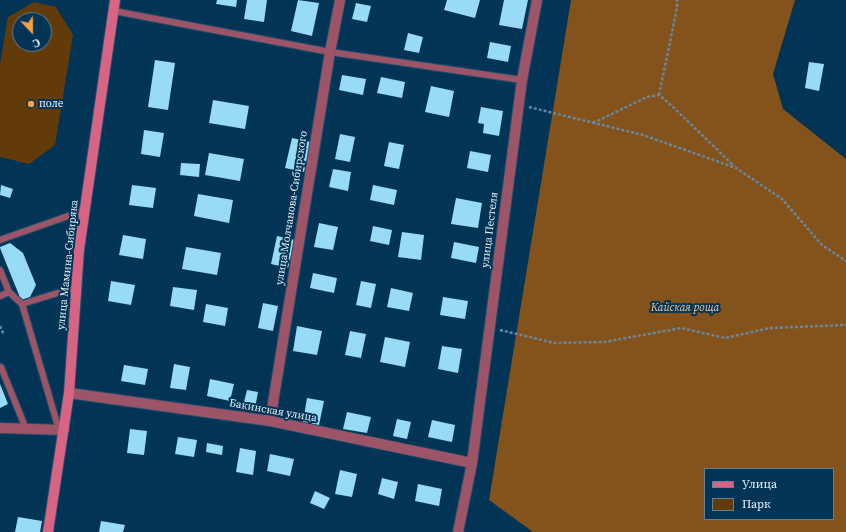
<!DOCTYPE html>
<meta charset="utf-8">
<style>
body{margin:0}
#map{position:relative;width:846px;height:532px;overflow:hidden;background:#023456;font-family:"Source Serif 4",serif}
canvas{display:block}
.legend{position:absolute;left:704px;top:468px;width:130px;height:52px;box-sizing:border-box;background:#023456;border:1px solid #5f8199;margin:0;padding:5px 7px;list-style:none;font-size:12px;color:#eaf4fd}
.legend li{display:flex;align-items:center;gap:8px;height:20px}
.legend b{width:20px;border:1px solid #5f8199}
.north{position:absolute;left:12px;top:12px;width:40px;height:40px;box-sizing:border-box;background:#023456;border:1px solid #5f8199;border-radius:50%;rotate:158deg;font-size:11px;font-weight:700;line-height:16px;text-align:center;color:#eaf4fd}
.north::after{content:'';display:block;margin:auto;width:14px;height:18px;background:#f5a246;clip-path:polygon(50% 0,100% 100%,50% 72%,0 100%)}
</style>
<div id="map">
<canvas width="846" height="532"></canvas>
<ul class="legend">
<li><b style="height:5px;background:#d86483"></b>Улица</li>
<li><b style="height:11px;background:#633b08"></b>Парк</li>
</ul>
<div class="north">С</div>
</div>
<script>
const ctx = document.querySelector('canvas').getContext('2d');
ctx.lineJoin = 'round';
function paint(path, color) { ctx.fillStyle = color; ctx.fill(path, 'evenodd'); }
const poly = rows => new Path2D(rows.map(r => 'M' + r).join(''));
function strokePath(path, color, width, dash) { ctx.strokeStyle = color; ctx.lineWidth = width; ctx.lineCap = dash ? 'butt' : 'round'; ctx.setLineDash(dash || []); ctx.stroke(path); }
function label(font, color, halo, rows, align = 'center') {
  ctx.font = font + ' "Source Serif 4",serif'; ctx.lineWidth = 4; ctx.setLineDash([]); ctx.textBaseline = 'middle'; ctx.strokeStyle = halo; ctx.fillStyle = color; for (const [text, x, y, turn = 0] of rows) {
    ctx.save(); ctx.translate(x, y); ctx.rotate((+turn || 0) * Math.PI / 180); ctx.textAlign = isNaN(turn) ? turn : align; if (halo) ctx.strokeText(text, 0, 0); ctx.fillText(text, 0, 0); ctx.restore();
  }
}
paint(poly([
 [34,2,56,7,73,35,55,145,29,164,0,157,0,64,8,17],
 [20,20,44,20,44,44,20,44]
]), '#633b08');
paint(poly([
 [571,0,795,0,773,74,783,109,846,159,846,532,533,532,489,500],
 [705,469,833,469,833,519,705,519]
]), '#84531b');
paint(poly([
 [217,0,237,0,236,7,216,4],
 [247,0,267,0,264,22,244,19],
 [298,0,319,3,312,36,291,31],
 [447,0,480,0,475,18,444,10],
 [504,0,528,0,522,29,499,25],
 [356,3,371,6,367,22,352,19],
 [408,33,423,37,419,53,404,50],
 [490,42,511,46,508,62,487,58],
 [155,60,175,63,168,110,148,107],
 [809,62,824,64,819,91,805,88],
 [342,75,366,79,363,95,339,90],
 [381,77,405,82,402,98,377,93],
 [431,86,454,91,449,117,425,112],
 [213,100,249,106,245,129,209,123],
 [481,107,503,111,499,136,483,133,484,124,478,123],
 [144,130,164,133,160,157,141,154],
 [340,134,355,137,350,162,335,159],
 [292,138,311,142,304,172,285,168],
 [389,142,404,145,399,169,384,166],
 [470,151,491,155,488,172,467,168],
 [209,153,244,159,240,181,205,175],
 [181,163,200,164,199,177,180,175],
 [333,169,351,172,348,191,329,187],
 [1,185,13,189,10,198,0,195],
 [132,185,156,188,153,208,129,205],
 [373,185,397,190,394,205,370,200],
 [198,194,233,200,229,223,194,216],
 [456,198,482,203,478,228,451,224],
 [319,223,338,227,333,250,314,247],
 [373,226,392,230,389,245,370,241],
 [402,232,424,235,421,260,398,257],
 [123,235,146,239,143,259,119,255],
 [277,236,295,240,288,268,271,264],
 [454,242,479,247,476,263,451,258],
 [10,243,23,253,36,285,30,297,21,300,0,248,0,247],
 [186,247,221,253,217,275,182,269],
 [313,273,337,278,334,293,310,288],
 [111,281,135,285,131,305,108,301],
 [361,281,376,284,371,308,356,305],
 [173,287,197,290,194,310,170,306],
 [391,288,413,293,409,311,387,307],
 [443,297,468,301,465,319,440,315],
 [263,303,278,306,273,331,258,328],
 [206,304,228,308,225,326,203,322],
 [297,326,322,331,317,355,293,351],
 [350,331,366,334,361,358,345,355],
 [385,337,410,342,405,367,380,362],
 [442,346,462,349,458,373,438,369],
 [174,364,190,367,186,390,170,388],
 [124,365,148,369,145,385,121,381],
 [210,379,234,384,230,401,207,396],
 [0,384,8,404,0,408],
 [247,390,258,392,255,408,243,406],
 [307,398,324,401,319,425,303,422],
 [347,412,371,417,367,433,343,429],
 [397,419,411,422,407,439,393,436],
 [432,420,455,425,452,442,428,437],
 [130,429,147,431,144,455,127,453],
 [178,437,197,440,194,457,175,454],
 [207,443,223,446,222,455,206,452],
 [240,448,256,451,253,475,236,472],
 [270,454,294,459,290,476,267,471],
 [340,470,357,474,352,497,335,494],
 [382,478,398,482,394,499,378,494],
 [418,484,442,489,439,506,415,501],
 [315,491,330,498,324,509,310,503],
 [18,517,42,521,40,532,15,532],
 [101,521,125,525,123,532,99,532]
]), '#97dbf7');
const lane = poly([
 [114,11,330,52,522,80],
 [0,240,85,210],
 [0,270,9,292,0,296],
 [9,292,22,304,59,430],
 [22,304,77,287],
 [1,367,26,429]
]);
const street = poly([
 [69,393,270,421,472,463],
 [270,421,330,52,340,0],
 [0,428,64,430],
 [458,532,472,463,522,80,537,0]
]);
const secondary = poly([
 [48,532,69,393,79,250,115,0]
]);
strokePath(lane, '#224f6d', 8);
strokePath(street, '#224f6d', 12);
strokePath(secondary, '#224f6d', 12);
strokePath(poly([
 [659,95,677,8,677,0],
 [529,107,643,135,736,168,782,199,822,245,846,261],
 [593,123,647,97,659,95,672,106,734,166],
 [0,326,4,335],
 [500,330,555,343,604,342,681,328,725,338,770,328,846,325]
]), '#68889f', 2.5, [3, 2]);
strokePath(lane, '#9d5466', 6);
strokePath(street, '#9d5466', 10);
strokePath(secondary, '#d86483', 10);
for (const [x, y, r, color] of [
 [31,104,4,"#f5a246"]
]) { const dot = new Path2D(); dot.arc(x, y, r, 0, 2 * Math.PI); ctx.fillStyle = color; ctx.fill(dot); strokePath(dot, '#023456', 1.5); }
label('11px', '#eaf4fd', '#023456', [
 ["поле",39,104]
], 'left');
label('11px', '#eaf4fd', '#023456', [
 ["улица Молчанова-Сибирского",292,208,-81],
 ["улица Пестеля",490,230,-83],
 ["улица Мамина-Сибиряка",68,265,-84],
 ["Бакинская улица",273,411,10]
]);
label('italic 11px', '#f3c79c', '#023456', [
 ["Кайская роща",685,308]
]);
</script>
